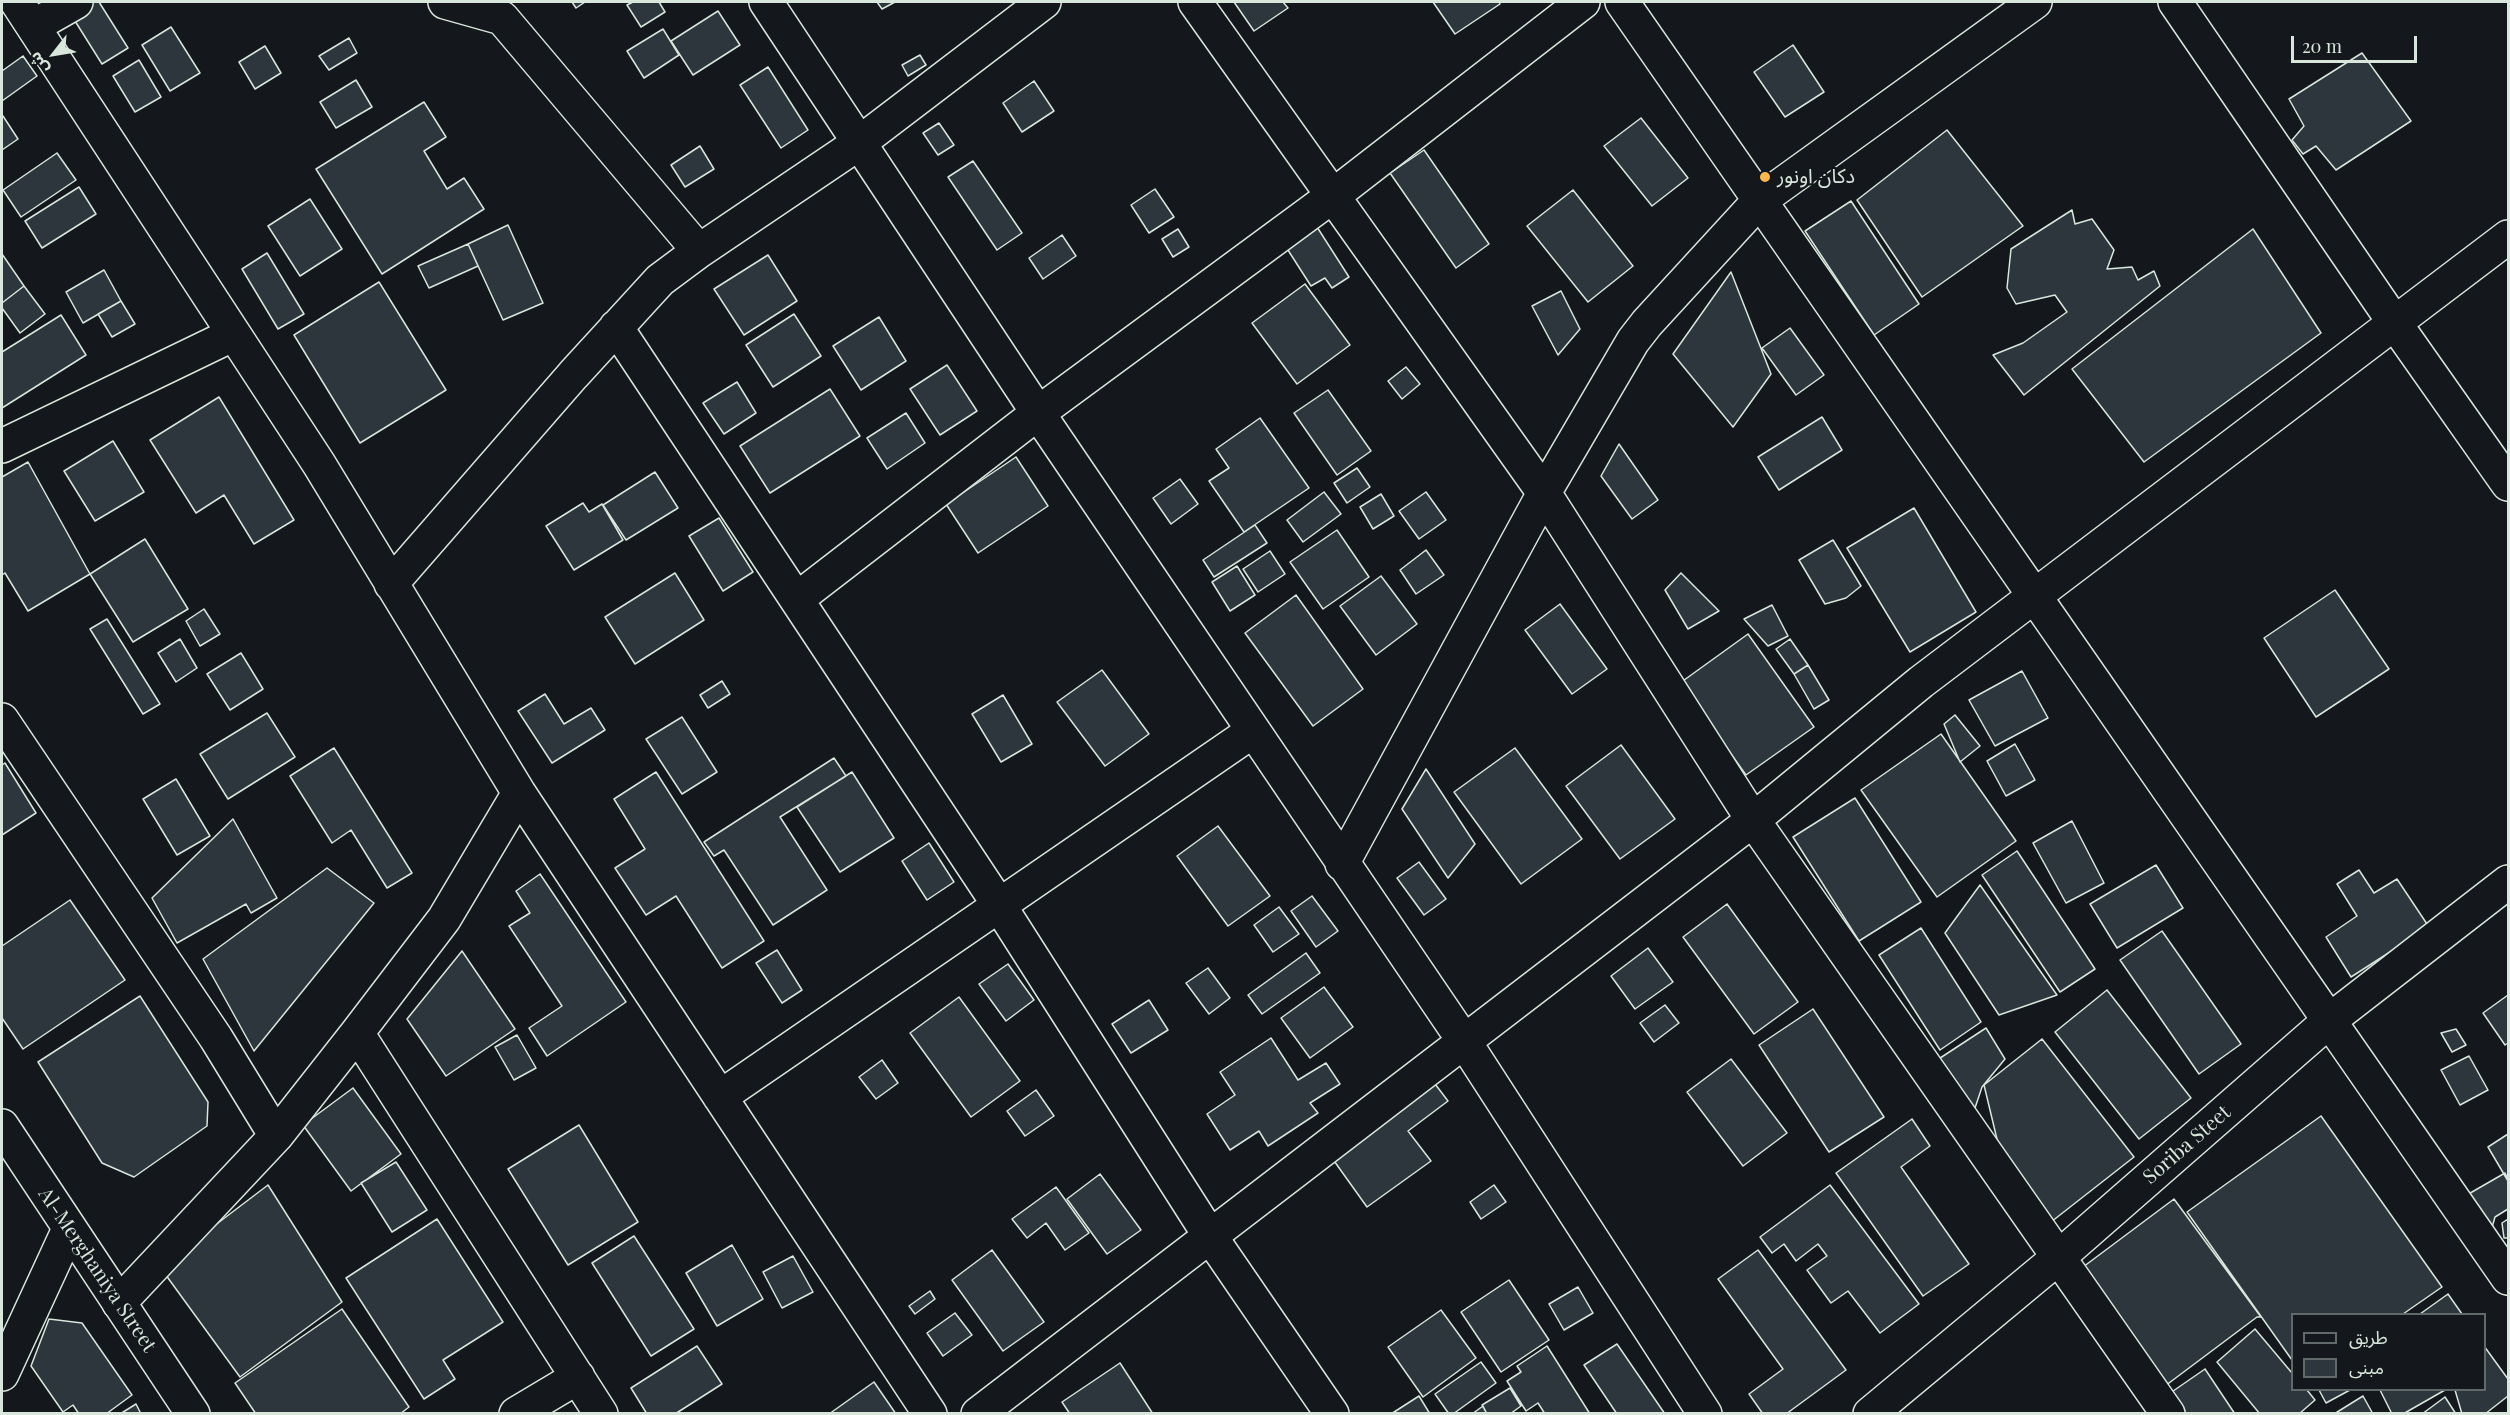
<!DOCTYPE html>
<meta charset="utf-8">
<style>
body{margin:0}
#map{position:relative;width:2510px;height:1415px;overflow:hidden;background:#14181c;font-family:"Playfair Display","Noto Sans Arabic",serif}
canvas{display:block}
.frame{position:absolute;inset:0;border:3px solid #d8e6dc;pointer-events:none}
.legend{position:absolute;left:2291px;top:1313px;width:195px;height:78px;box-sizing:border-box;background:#14181c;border:2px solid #626a69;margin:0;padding:8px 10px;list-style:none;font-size:18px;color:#d8e6dc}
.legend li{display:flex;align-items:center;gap:12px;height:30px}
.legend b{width:30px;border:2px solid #626a69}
.north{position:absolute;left:24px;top:24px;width:60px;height:60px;-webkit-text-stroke:4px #14181c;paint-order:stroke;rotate:239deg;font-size:16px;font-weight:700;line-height:24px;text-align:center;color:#d8e6dc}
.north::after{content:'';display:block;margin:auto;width:21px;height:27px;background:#d8e6dc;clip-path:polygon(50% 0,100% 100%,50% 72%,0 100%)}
.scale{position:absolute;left:2291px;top:36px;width:126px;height:27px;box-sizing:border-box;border:3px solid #d8e6dc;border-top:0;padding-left:8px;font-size:18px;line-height:21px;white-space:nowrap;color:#d8e6dc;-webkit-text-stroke:4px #14181c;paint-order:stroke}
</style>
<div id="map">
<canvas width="2510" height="1415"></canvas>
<div class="frame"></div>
<ul class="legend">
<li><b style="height:8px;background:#14181c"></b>طريق</li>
<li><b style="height:16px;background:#2c363c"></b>مبنى</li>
</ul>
<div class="north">ش</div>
<div class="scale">20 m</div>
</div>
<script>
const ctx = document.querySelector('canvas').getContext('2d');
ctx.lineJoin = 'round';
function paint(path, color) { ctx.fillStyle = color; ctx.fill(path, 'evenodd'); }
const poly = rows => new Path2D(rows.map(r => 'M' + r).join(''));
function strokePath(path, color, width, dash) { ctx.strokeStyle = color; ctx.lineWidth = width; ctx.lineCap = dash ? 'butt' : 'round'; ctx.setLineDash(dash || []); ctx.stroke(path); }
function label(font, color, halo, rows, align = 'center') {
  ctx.font = font + ' "Playfair Display","Noto Sans Arabic",serif'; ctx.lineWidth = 4.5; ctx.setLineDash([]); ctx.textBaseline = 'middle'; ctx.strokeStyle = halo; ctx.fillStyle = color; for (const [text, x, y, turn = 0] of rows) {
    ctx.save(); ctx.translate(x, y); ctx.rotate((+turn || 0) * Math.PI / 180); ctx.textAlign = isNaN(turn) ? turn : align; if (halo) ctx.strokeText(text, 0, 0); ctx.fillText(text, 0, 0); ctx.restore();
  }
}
const building = poly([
 [89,2,99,2,128,48,102,64,70,13,89,2],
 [572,2,585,2,576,8,572,2],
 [633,2,659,2,665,12,641,27,627,5,633,2],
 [877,2,895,2,882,9,877,2],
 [1234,2,1283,2,1288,8,1254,31,1234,2],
 [1433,2,1499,2,1500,4,1455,34,1433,2],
 [718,11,740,45,693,75,671,41,718,11],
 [171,27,200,73,170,91,142,45,171,27],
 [663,29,679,55,644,78,627,51,663,29],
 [349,38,357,53,329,70,319,56,349,38],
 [1793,45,1824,92,1785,117,1754,72,1793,45],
 [265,46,281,73,255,89,239,62,265,46],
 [2362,53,2411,121,2336,170,2316,146,2303,154,2292,140,2304,126,2289,99,2362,53],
 [920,55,926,65,908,76,902,65,920,55],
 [23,56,37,76,2,101,2,71,23,56],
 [139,60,161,97,135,112,113,76,139,60],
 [768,67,808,130,781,148,740,85,768,67],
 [356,80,372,107,336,128,320,102,356,80],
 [1034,81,1054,111,1022,132,1003,103,1034,81],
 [424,102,446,137,424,151,447,189,464,178,484,209,382,274,316,169,424,102],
 [3,116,18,139,2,150,2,117,3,116],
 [1641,118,1688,178,1652,206,1604,146,1641,118],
 [939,123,954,145,938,155,923,133,939,123],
 [1947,130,2023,226,1922,297,1857,200,1947,130],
 [700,146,714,169,685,187,671,165,700,146],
 [1424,150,1489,244,1456,268,1390,173,1424,150],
 [57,153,76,180,21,217,3,190,57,153],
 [973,161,1022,233,997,250,948,177,973,161],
 [79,187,96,214,42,248,25,221,79,187],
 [1155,189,1174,217,1149,233,1131,205,1155,189],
 [1573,190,1633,266,1588,302,1527,226,1573,190],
 [310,199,342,249,300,276,268,226,310,199],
 [1851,201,1919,304,1874,335,1805,231,1851,201],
 [2072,210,2075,224,2092,219,2114,250,2107,269,2132,267,2138,280,2154,271,2160,286,2024,395,1993,355,2023,343,2067,312,2055,295,2016,304,2007,288,2011,249,2072,210],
 [508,225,543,303,503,320,468,244,508,225],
 [1317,227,1349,277,1332,288,1325,278,1311,286,1286,247,1317,227],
 [1178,229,1189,247,1173,257,1162,239,1178,229],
 [2253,229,2321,333,2144,462,2072,369,2253,229],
 [1062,235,1076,256,1043,279,1029,258,1062,235],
 [468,244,478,266,429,288,418,266,468,244],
 [267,253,304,314,278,329,242,269,267,253],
 [2,254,24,286,2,303,2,254],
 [768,255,797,301,744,335,714,289,768,255],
 [104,270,121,301,83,323,66,292,104,270],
 [1731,272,1771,374,1733,427,1673,354,1731,272],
 [379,282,446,390,360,443,294,335,379,282],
 [1305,284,1350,345,1297,384,1252,323,1305,284],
 [24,286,45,314,20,333,2,308,2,303,24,286],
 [1561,291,1580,329,1558,355,1532,306,1561,291],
 [121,301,135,324,112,337,98,314,121,301],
 [794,314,821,356,773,387,746,345,794,314],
 [61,315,86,355,2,408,2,352,61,315],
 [879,317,906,361,861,390,833,346,879,317],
 [1790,328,1824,375,1796,395,1762,348,1790,328],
 [947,365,977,411,940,435,910,389,947,365],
 [1406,367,1420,384,1402,399,1388,381,1406,367],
 [737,382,756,413,724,434,703,403,737,382],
 [830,389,860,436,770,493,740,446,830,389],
 [1328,390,1371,451,1337,475,1294,413,1328,390],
 [219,397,294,520,254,544,224,495,196,513,150,440,219,397],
 [906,413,925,443,887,469,867,438,906,413],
 [1822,417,1842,450,1779,490,1758,457,1822,417],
 [1260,418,1309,488,1244,532,1209,481,1229,468,1216,449,1260,418],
 [113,441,144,492,95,521,64,471,113,441],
 [1619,444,1658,500,1632,519,1601,476,1619,444],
 [1016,457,1048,506,978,553,946,504,1016,457],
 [28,462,90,574,28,611,5,573,2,575,2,477,28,462],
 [1357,468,1370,487,1347,503,1334,483,1357,468],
 [655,472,678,508,626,540,603,505,655,472],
 [1180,479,1198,504,1171,524,1153,498,1180,479],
 [1324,492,1341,514,1303,542,1287,520,1324,492],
 [1426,492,1446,520,1419,539,1399,511,1426,492],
 [1381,494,1394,516,1373,529,1360,507,1381,494],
 [583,503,589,512,602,504,623,540,574,570,546,526,583,503],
 [1914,508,1976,612,1910,652,1847,548,1914,508],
 [719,518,753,572,723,591,689,536,719,518],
 [1255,525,1267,543,1214,577,1203,560,1255,525],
 [1337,530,1369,577,1323,609,1290,562,1337,530],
 [145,539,188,609,133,642,90,574,145,539],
 [1833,540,1861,586,1846,598,1825,604,1799,560,1833,540],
 [1426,550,1444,575,1416,594,1400,570,1426,550],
 [1270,551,1285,574,1258,592,1243,569,1270,551],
 [1237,566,1255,595,1230,611,1212,582,1237,566],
 [675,573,704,620,635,664,605,617,675,573],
 [1681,573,1719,611,1688,629,1665,590,1681,573],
 [1381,576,1417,624,1376,655,1340,606,1381,576],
 [2335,590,2389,669,2316,717,2264,638,2335,590],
 [1296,595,1363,689,1313,726,1245,633,1296,595],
 [1560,604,1607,669,1572,694,1525,630,1560,604],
 [1772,605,1788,636,1768,646,1744,619,1772,605],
 [204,609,220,634,200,646,186,621,204,609],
 [107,619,160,704,143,714,90,629,107,619],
 [1748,634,1814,727,1746,775,1680,683,1748,634],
 [180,639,197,668,176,682,158,653,180,639],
 [1790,639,1808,665,1794,674,1776,649,1790,639],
 [241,653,263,689,230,710,207,674,241,653],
 [1808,665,1829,700,1814,709,1794,674,1808,665],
 [1102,670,1149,734,1105,766,1057,702,1102,670],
 [2022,671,2048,718,1995,746,1969,700,2022,671],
 [722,681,730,694,708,708,700,695,722,681],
 [545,694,564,724,591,708,605,730,552,763,518,711,545,694],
 [1003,695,1032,744,1001,762,972,714,1003,695],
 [267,713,295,757,228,799,200,754,267,713],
 [1955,715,1980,746,1960,762,1944,724,1955,715],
 [682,717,717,772,682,794,646,739,682,717],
 [1941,734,2016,841,1937,897,1861,790,1941,734],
 [2015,744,2035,780,2006,796,1987,761,2015,744],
 [1621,745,1675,819,1620,859,1566,786,1621,745],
 [334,748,412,873,387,888,351,830,332,843,290,776,334,748],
 [1515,748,1582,839,1521,884,1454,792,1515,748],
 [834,758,846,776,780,817,827,890,773,925,724,850,714,856,704,842,834,758],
 [5,763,36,813,2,835,2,765,5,763],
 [1426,769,1475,844,1448,878,1402,809,1426,769],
 [656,772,764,941,722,968,676,896,646,915,615,868,645,849,614,799,656,772],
 [852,772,894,838,840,872,797,807,852,772],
 [176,779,210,836,177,855,143,799,176,779],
 [1855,798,1921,902,1859,941,1793,837,1855,798],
 [233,819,277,898,251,913,246,904,177,943,152,898,233,819],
 [2072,821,2104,883,2066,903,2033,843,2072,821],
 [1218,826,1270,896,1228,926,1177,856,1218,826],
 [929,843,954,882,927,900,902,861,929,843],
 [2017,851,2095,969,2060,992,1982,875,2017,851],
 [1419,862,1446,899,1424,915,1397,878,1419,862],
 [2156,865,2183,908,2117,948,2090,904,2156,865],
 [327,868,374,903,254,1051,203,959,327,868],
 [2359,870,2374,893,2397,879,2429,927,2351,977,2326,937,2357,916,2337,884,2359,870],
 [540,874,626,1002,547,1056,529,1028,562,1006,509,926,530,913,516,891,540,874],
 [1980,885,2057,995,1999,1015,1945,933,1980,885],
 [1312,896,1338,931,1316,947,1291,911,1312,896],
 [70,900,125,980,23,1049,2,1018,2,946,70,900],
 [1727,904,1798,1002,1754,1034,1683,937,1727,904],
 [1279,907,1299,934,1273,952,1254,925,1279,907],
 [1921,928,1981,1022,1940,1050,1879,955,1921,928],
 [2162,931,2241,1044,2199,1074,2120,960,2162,931],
 [1648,948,1673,982,1635,1009,1611,976,1648,948],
 [777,950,802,990,782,1003,756,963,777,950],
 [462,951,515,1029,446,1076,407,1019,462,951],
 [1306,953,1320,973,1262,1014,1248,995,1306,953],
 [1008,964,1034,1000,1006,1021,979,984,1008,964],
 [1208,968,1230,998,1209,1014,1186,983,1208,968],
 [1324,987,1353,1027,1310,1058,1281,1018,1324,987],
 [2107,990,2191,1098,2139,1139,2055,1032,2107,990],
 [2508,995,2508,1043,2505,1045,2483,1013,2508,995],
 [140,996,208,1102,207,1126,134,1177,102,1163,38,1062,140,996],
 [959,997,1020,1081,971,1117,910,1033,959,997],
 [1149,1000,1168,1030,1131,1053,1112,1024,1149,1000],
 [1665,1005,1679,1023,1654,1042,1640,1023,1665,1005],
 [1813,1009,1884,1117,1829,1152,1759,1045,1813,1009],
 [1986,1028,2005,1059,1982,1087,1971,1120,1934,1062,1986,1028],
 [2456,1029,2466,1045,2452,1052,2441,1033,2456,1029],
 [517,1035,536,1068,514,1080,495,1047,517,1035],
 [1271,1038,1298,1080,1326,1063,1340,1084,1310,1103,1318,1113,1268,1146,1259,1131,1230,1150,1207,1114,1235,1095,1220,1072,1271,1038],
 [2042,1039,2134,1157,2051,1222,2002,1160,1984,1085,2042,1039],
 [2469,1056,2488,1090,2460,1105,2441,1070,2469,1056],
 [1731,1059,1787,1133,1743,1166,1687,1092,1731,1059],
 [882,1060,898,1083,876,1099,859,1077,882,1060],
 [1432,1080,1448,1101,1408,1131,1431,1161,1367,1207,1332,1158,1432,1080],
 [353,1088,401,1154,351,1191,303,1125,353,1088],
 [1036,1090,1054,1116,1025,1136,1007,1111,1036,1090],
 [2321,1116,2442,1287,2403,1314,2292,1314,2292,1360,2187,1212,2321,1116],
 [1912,1119,1930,1146,1901,1167,1969,1264,1923,1296,1836,1173,1912,1119],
 [579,1125,638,1222,568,1265,508,1169,579,1125],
 [2508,1134,2508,1181,2488,1147,2508,1134],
 [396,1162,427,1210,392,1232,361,1183,396,1162],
 [2505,1173,2508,1179,2508,1209,2495,1217,2489,1238,2465,1196,2505,1173],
 [1100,1174,1141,1230,1107,1254,1067,1199,1100,1174],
 [268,1185,342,1302,240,1377,160,1267,268,1185],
 [1494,1185,1506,1202,1481,1219,1470,1202,1494,1185],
 [1830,1185,1919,1304,1880,1333,1848,1291,1831,1303,1807,1270,1827,1256,1818,1244,1796,1261,1784,1244,1772,1253,1760,1237,1830,1185],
 [1056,1187,1089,1233,1065,1250,1046,1223,1027,1238,1012,1219,1056,1187],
 [2174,1199,2261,1317,2257,1317,2161,1389,2075,1273,2174,1199],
 [437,1219,503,1322,443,1360,455,1379,424,1399,346,1278,437,1219],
 [2508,1219,2508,1238,2504,1238,2502,1223,2508,1219],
 [634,1236,694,1329,651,1356,592,1263,634,1236],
 [732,1245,763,1299,717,1326,686,1273,732,1245],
 [992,1250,1044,1322,1003,1351,952,1280,992,1250],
 [1758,1250,1846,1370,1786,1414,1763,1414,1749,1394,1783,1369,1718,1279,1758,1250],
 [793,1256,813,1292,782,1308,763,1272,793,1256],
 [1509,1280,1549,1340,1501,1372,1461,1312,1509,1280],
 [1578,1287,1593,1313,1564,1330,1549,1304,1578,1287],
 [930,1291,935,1299,915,1314,909,1306,930,1291],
 [2448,1294,2462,1314,2420,1314,2448,1294],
 [342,1309,409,1407,400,1414,256,1414,235,1383,342,1309],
 [1441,1310,1476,1358,1423,1397,1388,1347,1441,1310],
 [955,1313,972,1335,943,1356,927,1333,955,1313],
 [49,1319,82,1323,132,1395,106,1414,79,1414,73,1405,63,1412,31,1366,49,1319],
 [2255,1329,2292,1373,2292,1390,2307,1390,2315,1400,2299,1414,2260,1414,2217,1362,2255,1329],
 [1617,1344,1665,1414,1617,1414,1584,1365,1617,1344],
 [697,1346,722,1384,675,1414,647,1414,631,1388,697,1346],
 [1547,1346,1590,1414,1545,1414,1538,1403,1526,1411,1507,1381,1521,1372,1517,1366,1547,1346],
 [2484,1346,2508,1379,2508,1396,2485,1414,2462,1414,2455,1390,2484,1390,2484,1346],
 [1481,1362,1496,1383,1453,1414,1449,1414,1435,1394,1481,1362],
 [1120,1363,1153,1414,1070,1414,1062,1402,1120,1363],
 [2205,1369,2235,1414,2173,1414,2163,1398,2205,1369],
 [874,1382,896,1414,829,1414,874,1382],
 [1510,1388,1521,1406,1510,1414,1487,1414,1482,1405,1510,1388],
 [2319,1390,2350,1390,2326,1403,2319,1390],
 [2380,1390,2445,1390,2403,1414,2392,1414,2380,1390],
 [1419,1396,1430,1414,1391,1414,1419,1396],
 [2363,1396,2373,1414,2334,1414,2363,1396],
 [2445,1397,2456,1414,2422,1414,2445,1397],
 [136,1404,141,1414,120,1414,136,1404],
 [1483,1406,1487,1414,1472,1414,1483,1406]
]);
paint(building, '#2c363c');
strokePath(building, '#d8e6dc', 1.5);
const street = poly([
 [17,2,319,464,519,793,930,1414],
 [445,2,502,18,699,251],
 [766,2,1038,413,1464,1041,1705,1414],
 [1195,2,1544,493,1753,820,2168,1414],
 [1622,2,2508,1278],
 [2175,2,2394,322,2508,484],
 [34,26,76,2],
 [616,327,999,905,1210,1236,1332,1414],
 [2,446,234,334],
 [391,584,573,375,660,280,699,251,859,143,1044,2],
 [797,599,1038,413,1334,195,1583,2],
 [2,720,216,1038,276,1136],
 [1342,864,1544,493,1633,341,1647,323,1759,201,2035,2],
 [357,1033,601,1414],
 [720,1097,1253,731],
 [119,1303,276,1136,357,1033,444,919,519,793],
 [2,1374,69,1229],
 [516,1414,578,1377],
 [978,1414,1753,820,1921,682,2508,237],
 [1870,1414,2060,1256,2330,1020,2508,882]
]);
const primary = poly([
 [2,1126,193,1414]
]);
strokePath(street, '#d8e6dc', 36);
strokePath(primary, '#d8e6dc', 36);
strokePath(street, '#14181c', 33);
strokePath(primary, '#14181c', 33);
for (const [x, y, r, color] of [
 [1765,177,6,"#ffb74d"]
]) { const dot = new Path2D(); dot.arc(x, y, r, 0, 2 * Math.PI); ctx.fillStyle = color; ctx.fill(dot); strokePath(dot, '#14181c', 2); }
label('20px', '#d8e6dc', '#14181c', [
 ["دكان اونور",1777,177]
], 'left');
label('20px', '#d8e6dc', '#14181c', [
 ["Soriba Steet",2187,1145,-41],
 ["Al-Merghaniya Street",97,1270,56]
]);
</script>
